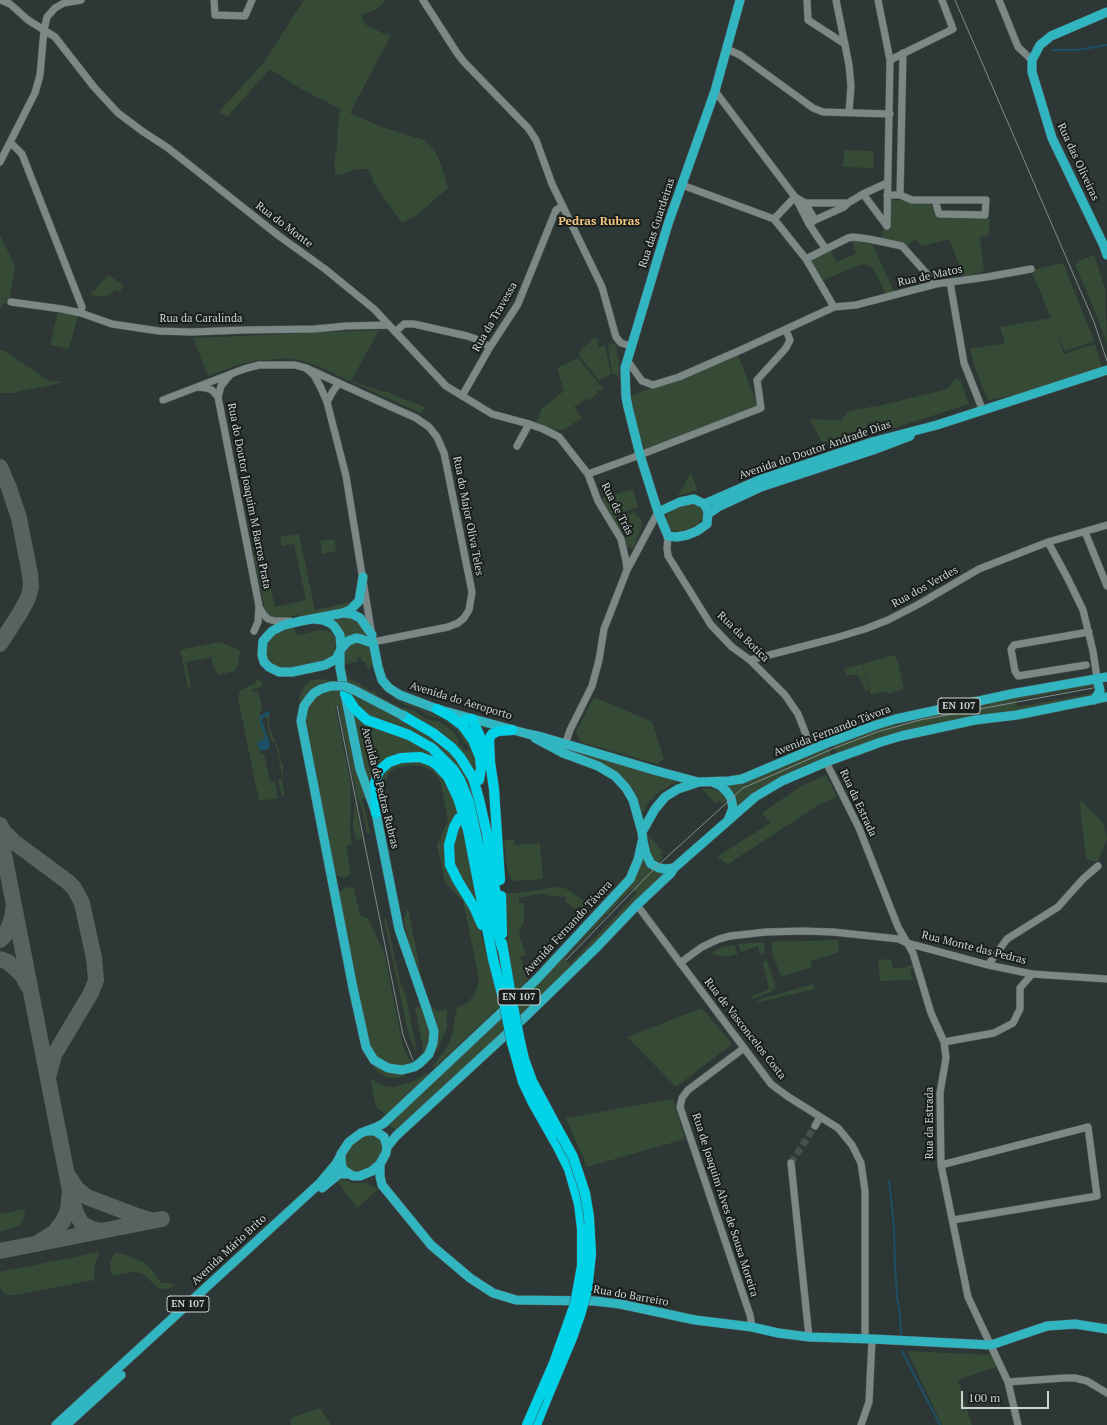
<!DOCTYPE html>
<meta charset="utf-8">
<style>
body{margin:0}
#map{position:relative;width:1107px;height:1425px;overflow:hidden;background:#2d3836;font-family:"PT Serif",serif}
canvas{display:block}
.scale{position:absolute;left:961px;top:1391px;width:88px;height:18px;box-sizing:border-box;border:2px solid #ccd3d2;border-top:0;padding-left:5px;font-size:12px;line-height:14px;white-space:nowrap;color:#ccd3d2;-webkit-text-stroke:3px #191e1d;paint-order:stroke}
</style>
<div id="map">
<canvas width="1107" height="1425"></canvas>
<div class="scale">100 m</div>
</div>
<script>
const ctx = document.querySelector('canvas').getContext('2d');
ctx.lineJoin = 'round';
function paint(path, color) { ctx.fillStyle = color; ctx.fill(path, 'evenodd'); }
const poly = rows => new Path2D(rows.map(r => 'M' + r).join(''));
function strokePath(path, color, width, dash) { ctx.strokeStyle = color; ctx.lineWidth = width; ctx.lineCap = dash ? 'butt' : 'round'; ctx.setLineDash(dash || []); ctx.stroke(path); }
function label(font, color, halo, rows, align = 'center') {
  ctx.font = font + ' "PT Serif",serif'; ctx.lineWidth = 4; ctx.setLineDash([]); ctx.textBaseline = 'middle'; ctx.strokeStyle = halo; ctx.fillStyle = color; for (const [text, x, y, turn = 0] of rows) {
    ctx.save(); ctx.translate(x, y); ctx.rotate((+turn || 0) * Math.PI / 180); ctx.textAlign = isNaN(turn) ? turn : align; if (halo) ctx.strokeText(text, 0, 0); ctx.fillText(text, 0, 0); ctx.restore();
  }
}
paint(poly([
 [304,0,386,0,377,9,361,15,366,25,382,33,391,35,350,113,382,127,424,140,435,151,441,165,448,188,416,216,402,223,373,182,372,176,368,169,356,169,340,175,335,174,335,155,337,148,338,125,340,109,301,89,270,69,227,117,219,112,264,62],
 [844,150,874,151,873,168,843,167],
 [891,200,927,200,940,217,989,219,989,235,980,237,984,271,964,277,949,239,922,246,915,239,906,247,881,238],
 [0,235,15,266,9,304,4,303,0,309],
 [852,240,871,242,894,291,886,294,873,268,862,264,821,281,810,257,829,248,836,262,856,254],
 [1094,255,1105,288,1107,344,1093,307,1075,264,1079,263,1078,261],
 [1063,263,1094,341,1065,351,1058,335,1064,354,1095,344,1102,368,1032,391,989,400,987,398,976,371,970,349,1005,343,1000,327,1051,318,1031,270],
 [109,275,124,286,119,292,116,289,106,297,90,295],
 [58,311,78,315,69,349,50,345],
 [379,330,351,381,380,391,388,392,402,399,416,403,425,408,421,413,345,379,321,367,303,361,287,358,255,361,234,366,208,376,193,338],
 [597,338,598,347,605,346,611,374,599,380,580,357,579,352,593,339],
 [616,343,619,365,619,376,612,373,608,345],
 [0,350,5,351,44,378,49,381,64,382,13,393,0,393],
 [738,355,758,407,645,449,625,398],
 [578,358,604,390,597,391,597,394,588,401,586,399,574,407,582,418,565,429,553,431,536,423,542,408,564,391,557,368],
 [956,378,961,382,969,404,885,431,876,420,868,423,865,433,824,446,810,419,841,420,849,411,882,405,944,390,950,386],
 [691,472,697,490,678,496],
 [633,489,638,507,626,511,628,515,634,513,641,519,642,524,634,548,627,547,626,536,611,519,600,499],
 [694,504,702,509,703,517,698,525,677,532,669,528,666,521,667,514,685,505],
 [299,534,315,610,354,601,347,607,308,616,299,615,280,618,273,617,267,613,264,604,254,558,255,552,263,550,275,607,306,600,294,543,282,546,280,537],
 [334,539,336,551,322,554,320,541],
 [345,617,357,619,365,628,368,639,345,641,331,620],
 [293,627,297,635,319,630,328,630,335,636,336,644,334,652,331,657,325,661,286,669,279,669,268,661,265,655,265,643,275,631],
 [353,641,364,642,368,646,372,663,370,669,367,668,368,666,365,665,366,663,361,660,361,656,357,658,358,661,343,665,346,648],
 [219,642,238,649,240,651,238,664,234,671,218,675,215,669,214,669,211,657,186,662,191,687,188,687,180,650],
 [894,655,898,662,904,689,888,694,887,691,871,695,863,664],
 [862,664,869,690,866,691,858,675,846,675,844,669],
 [344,670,347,671,347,675,349,677,348,679,361,684,361,685,370,691,377,692,376,695,402,708,406,708,412,711,413,710,426,719,439,722,450,728,450,730,456,734,455,735,458,737,457,739,460,740,458,744,464,747,463,749,467,751,469,747,463,742,464,740,461,738,462,737,459,735,460,734,457,732,458,730,451,727,452,725,434,716,433,717,414,707,413,708,407,705,407,706,391,697,437,716,460,729,467,737,475,753,477,775,467,759,454,744,442,734,404,711,346,681],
 [257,679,261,681,263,686,252,689,253,692,258,691,261,701,262,712,260,712,260,724,265,736,264,739,257,743,258,747,262,754,264,754,270,782,275,781,278,798,259,801,238,698,240,690,254,684],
 [320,679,328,680,335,683,339,689,367,798,362,799,370,833,367,833,362,808,357,797,338,705,335,705,351,786,350,829,352,844,346,846,351,874,344,878,335,875,299,698,305,685,312,680],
 [1092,683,1097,686,1094,697,1018,711,977,717,976,714,972,715,971,707,1011,697],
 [1093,686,1094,693,1017,707,1016,700],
 [350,694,417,728,447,748,466,774,475,803,467,785,450,759,441,750,428,741,376,720,364,712,355,703],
 [594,697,652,722,664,759,658,764,581,742,576,732],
 [961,708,962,711,966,710,968,718,916,728,878,739,837,754,833,744,876,728],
 [351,712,368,726,410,741,422,747,436,758,427,754,415,752,397,754,371,789,366,776],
 [270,715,269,727,279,749,279,757,283,765,283,787,285,796,282,797,278,780,283,779,275,742,272,742,271,738,270,738,266,716,269,716],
 [825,747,826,749,829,748,832,756,736,809,725,785],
 [579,753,678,781,660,791,649,802,642,815,635,795,578,755],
 [414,761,430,766,438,773,451,793,457,812,449,827,446,859,449,874,456,887,467,900,480,929,500,1006,434,1068,432,1067,447,1047,452,1035,457,1008,468,1002,475,994,479,979,463,901,445,883,437,845,448,820,440,780,431,770,422,766,412,765,395,768,389,773,384,786,393,833,389,833,385,827,379,793,380,779,383,773,391,766,397,763],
 [826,775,837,797,820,804,728,864,717,857,770,823,762,813,800,787],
 [702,789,712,789,720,792,727,799,723,804,719,801,716,804],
 [1081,801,1103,823,1107,839,1098,861,1092,861,1086,858,1080,805],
 [355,802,362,839,356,840,353,826],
 [459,826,462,826,465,838,478,898,474,898,459,874,454,860,453,845],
 [649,836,663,852,660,854,663,858,658,863,653,859,650,854],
 [504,840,514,840,514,845,540,843,543,879,512,881,507,869],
 [641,859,644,859,666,873,522,1016,396,1131,389,1124,494,1026,537,984],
 [632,889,637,893,570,964,569,963,565,958],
 [346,887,354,888,360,916,364,916,368,919,384,952,403,1046,408,1057,413,1064,410,1070,404,1076,396,1078,386,1077,378,1072,374,1067,338,893],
 [558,887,567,889,582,900,598,896,601,900,595,906,583,909,578,906,576,910,565,901,567,899,564,896,561,897,546,895,546,893,519,898,519,904,524,903,524,923,520,928,519,935,526,955,520,956,525,971,530,970,531,974,524,984,514,994,510,970,505,893,517,893],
 [408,908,421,975,418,975,410,951,404,919],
 [386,918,400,983,406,996,415,1042,417,1054,409,1036,384,919],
 [838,940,839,952,811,961,812,967,781,977,774,958,773,958,771,942],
 [764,942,765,953,760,955,758,946,741,952,738,944],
 [734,945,738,954,725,957,711,953,722,947],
 [766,958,776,988,772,989,773,991,752,999,753,995,768,990,769,987,763,964],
 [891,959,893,968,904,968,914,964,915,967,910,969,913,980,880,981,878,960],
 [813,984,815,989,758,1002,758,1000],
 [430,1003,432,1007,438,1011,447,1010,447,1027,437,1051,421,1067,423,1055,423,1048,415,1008],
 [702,1008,732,1044,676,1087,627,1037],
 [427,1073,429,1074,386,1114,376,1107,370,1078,382,1085,393,1087,414,1081],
 [673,1099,685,1139,587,1167,566,1118],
 [369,1135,380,1139,383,1148,376,1163,362,1172,353,1173,346,1167,345,1156,353,1143,364,1136],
 [336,1180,345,1180,353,1183,367,1183,378,1189,357,1208],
 [25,1209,23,1221,19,1226,0,1232,0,1214],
 [100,1252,95,1263,94,1280,15,1295,8,1295,3,1292,0,1285,0,1272],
 [114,1253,123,1254,143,1262,152,1270,161,1283,171,1283,174,1286,171,1288,164,1289,158,1288,142,1273,132,1272,112,1276,110,1263],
 [907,1351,992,1355,999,1366,958,1380,972,1425,942,1425],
 [320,1408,331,1425,291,1425,291,1418]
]), '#364b35');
paint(poly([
 [267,711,269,711,270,715,263,718,262,721,270,744,269,748,266,750,261,751,258,747,257,743,264,739,265,736,260,724,260,716]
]), '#1d4f65');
strokePath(poly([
 [1052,50,1077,50,1107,45],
 [889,1181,894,1226,895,1264,897,1297,900,1315,901,1335],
 [902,1351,940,1425]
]), '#1d4f65', 2);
strokePath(poly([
 [0,467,9,488,19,518,30,574,31,587,28,598,20,613,0,644],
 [0,825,4,832,14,842,68,882,74,888,82,903,94,958,96,980,91,993,54,1055,49,1074],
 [0,834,70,1191,68,1210,63,1221,55,1232,36,1244],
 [0,940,6,934,13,915,13,910],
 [0,959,8,962,22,975,28,986],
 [69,1177,77,1189,87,1197,137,1216,150,1220],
 [71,1197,76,1213,82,1224,92,1229,102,1231],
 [0,1251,162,1219]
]), '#586260', 16);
strokePath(poly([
 [791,1163,815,1126]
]), '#454f4d', 7, [7, 3.5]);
const minor = poly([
 [1,0,10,4,28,20,55,37,94,87,118,113,142,131,168,148,279,236,325,269,374,309,446,386,492,414,529,424,543,429,559,437,588,474,598,501,621,539,626,561,627,570],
 [214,0,215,15,245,16,252,0],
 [423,0,457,53,464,62,528,128,536,140,552,184,602,287,616,337,621,343,631,346],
 [807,0,808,20,845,44],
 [836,0,849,65,851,86,849,112],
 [878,0,890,60,887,226],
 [999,0,1018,47,1032,60],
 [727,49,740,55,813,108,823,112,890,114],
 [890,60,953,29,942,0],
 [715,91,795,197,809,224,825,248],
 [11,143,22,154,82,307,81,313],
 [0,162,35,93,40,75,44,30,47,17,55,8,64,3,81,0],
 [682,185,774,219,806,259,834,307],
 [863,194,887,226],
 [887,195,900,195,912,200,986,200,985,215,939,214,935,200],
 [900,195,903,53],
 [795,197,805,203,848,203],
 [805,203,815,220],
 [774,219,795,197],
 [809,224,815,220,844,207,848,203,863,194,887,183],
 [806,259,848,238,853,237,869,239,902,246,936,284],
 [950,282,964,363,983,411],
 [11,302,62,309,81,313,112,324,159,331,192,332,244,330,315,329,346,326,389,325],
 [395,332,404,324,414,324,467,336,476,339,490,347],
 [627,360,642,381,653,385,679,377,743,349,834,307,856,305,936,284,987,277,1031,269],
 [230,375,221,386,218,397,259,606,258,622,254,631],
 [198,387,206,388,212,390,218,397],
 [462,396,490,347,518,304,556,210,563,206],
 [163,400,244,369,259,365,295,365,306,368,387,405,416,418,429,427,437,437,444,453,472,592,469,610,464,618,458,623,448,627,373,642,346,476,327,402,321,388,314,375,306,368],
 [327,402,333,391,339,383],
 [517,446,529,424],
 [588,474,640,455,761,408,757,380,786,348,790,340,788,335,785,330],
 [1085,532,1107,586],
 [668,536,667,548,668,556,711,625,732,647,750,660,785,695,798,714,812,750],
 [1048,542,1068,579,1083,610,1093,651,1097,678],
 [259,607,264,615,268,619,275,621,290,621],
 [750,660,835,638,865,629,888,620,919,604,979,569,1048,542,1107,525],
 [1086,665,1018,676,1015,671,1011,649,1014,645,1089,632],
 [564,748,570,730,592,686,599,660,604,629,627,570,658,512],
 [826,762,859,828,898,927,913,953,931,1013,944,1042,946,1058,940,1093,941,1165,968,1297,1008,1382,1018,1425],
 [637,905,771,1084,787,1096,838,1128,852,1145,861,1163,865,1191,865,1339],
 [680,963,702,947,719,939,730,936,766,932,803,931,833,932,899,939,907,943,988,965,1032,974,1107,979],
 [988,965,1007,939,1058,907,1083,879,1098,866],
 [944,1042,994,1033,1013,1023,1020,1009,1020,988,1032,974],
 [744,1048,688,1090,682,1098,680,1107,750,1315,752,1327],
 [815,1126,820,1117],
 [791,1163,809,1337],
 [941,1165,1088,1127,1097,1196,953,1220],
 [1008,1382,1064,1378,1075,1378,1087,1381,1107,1393],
 [861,1425,869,1402,872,1339]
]);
const major = poly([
 [1107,12,1051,36,1040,45,1032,60,1032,72,1052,138,1104,246,1107,255],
 [704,504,759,480,872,442,937,425,1107,370],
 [658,512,680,502,694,499,704,504,708,511,707,524,697,531,687,535,677,537,668,536,658,512,640,455,628,407,626,397,625,368,668,224,715,91,740,0],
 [708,514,718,507,761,487,873,450,910,436],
 [343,613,350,610,359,601,363,577],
 [313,619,323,620,330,623,334,626,340,635,341,649,336,659,325,665,292,672,279,672,269,667,264,662,262,655,263,641,272,631,284,625,301,621,343,613,352,614,360,618,372,635],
 [341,649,348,641,356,638,361,639,369,642,373,642,378,667,382,680,389,688,400,695,437,709,528,734,542,737,657,771,698,782],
 [340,652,340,668,345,694,360,769,376,813,399,929,425,1004],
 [1094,700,1100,691,1097,678],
 [535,738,563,753,598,766,615,776,626,788,633,800,642,832],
 [313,782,353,988],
 [712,782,721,786,727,792,731,798,733,808,729,818],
 [674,868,666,869,659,868,651,864,646,854,643,841,642,832,655,809,665,797,678,789,699,782,729,781,742,779,825,744,876,725,896,719,1011,694,1107,677],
 [368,1131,375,1131,384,1137,387,1147,386,1153,380,1164,372,1171,360,1176,353,1176,345,1171,342,1168,341,1159,341,1154,349,1142,361,1133,377,1127,384,1123,537,979,630,879,638,860,642,842],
 [387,1147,396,1136,525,1017,597,947,637,905,671,873,674,868,755,797,782,781,826,762,881,742,901,736,975,720,1017,715,1107,697],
 [380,1164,380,1176,382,1185,431,1245,470,1278,493,1293,516,1300,595,1301,620,1304,695,1320,752,1327,778,1333,809,1337,872,1339,991,1345,1047,1326,1075,1324,1107,1329],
 [322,1188,339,1174,349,1174],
 [56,1425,320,1183,336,1164,341,1155],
 [66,1425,121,1375]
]);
const highway = poly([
 [345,694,355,709,367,720,409,735,432,748,453,769,460,780,469,802,493,913,502,948],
 [437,709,450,716,463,726,473,740,480,757,481,768,479,780],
 [402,715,433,733,452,748,460,757,473,778,479,799,487,834,497,903],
 [463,726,465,720,472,719,487,752],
 [376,813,375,783,379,771,389,762,401,758,420,757,431,761,437,765,448,777,458,798,468,830,493,959,504,1002],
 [459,818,454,827,449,845,450,865,458,881,474,907,482,925],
 [500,880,494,789,490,762,489,739,492,734,498,731,512,730],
 [501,896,502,934],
 [502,943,511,996],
 [519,1037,524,1059,532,1081,561,1135],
 [512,1043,523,1082,533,1103,558,1147,569,1169,579,1204,582,1229],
 [536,1425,548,1395]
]);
strokePath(minor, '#4c5554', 8);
strokePath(major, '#4c5554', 10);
strokePath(highway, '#4c5554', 11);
strokePath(minor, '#7b8886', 7);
strokePath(major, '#31b5c1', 9);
strokePath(highway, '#00d3e8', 10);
strokePath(poly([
 [955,0,1094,322,1107,361],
 [337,706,403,1035,413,1060],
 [566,960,656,867,743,788,832,749,877,732,920,720,1093,688]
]), '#838c8b', 1);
const majorBridge = poly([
 [313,782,301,721,304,706,309,699,314,693,321,689,331,686,344,686,354,690,402,715],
 [353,988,366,1047,374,1060,388,1068,402,1070,414,1067,420,1063,429,1054,433,1043,434,1031,425,1004]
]);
const highwayBridge = poly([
 [511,996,519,1037],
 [504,1002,512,1043],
 [548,1395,572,1338,580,1315,587,1291,591,1254,589,1217,585,1193,573,1157,561,1135],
 [527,1425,554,1363,575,1304,582,1266,582,1229]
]);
strokePath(majorBridge, '#4c5554', 10, []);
strokePath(highwayBridge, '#4c5554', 11, []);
strokePath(majorBridge, '#31b5c1', 9);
strokePath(highwayBridge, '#00d3e8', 10);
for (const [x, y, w] of [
 [959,706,42],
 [519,997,42],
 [188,1304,42]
]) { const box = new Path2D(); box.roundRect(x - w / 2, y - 8, w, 16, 3); ctx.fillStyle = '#191e1d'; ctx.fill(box); strokePath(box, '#ccd3d2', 1); }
label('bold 10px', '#ccd3d2', null, [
 ["EN 107",959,706],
 ["EN 107",519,997],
 ["EN 107",188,1304]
]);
label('11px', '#ccd3d2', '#191e1d', [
 ["Rua das Oliveiras",1078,162,65],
 ["Rua das Guardeiras",657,223,-72],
 ["Rua do Monte",284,225,37],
 ["Rua de Matos",930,276,-12],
 ["Rua da Travessa",495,317,-60],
 ["Rua da Caralinda",201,319],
 ["Avenida do Doutor Andrade Dias",815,450,-19],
 ["Rua do Doutor Joaquim M Barros Prata",249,496,79],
 ["Rua de Trás",617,509,63],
 ["Rua do Major Oliva Teles",468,516,79],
 ["Rua dos Verdes",925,587,-29],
 ["Rua da Botica",743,637,44],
 ["Avenida do Aeroporto",461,701,17],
 ["Avenida Fernando Távora",832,731,-21],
 ["Avenida de Pedras Rubras",380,788,76],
 ["Rua da Estrada",858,803,65],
 ["Avenida Fernando Távora",568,928,-47],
 ["Rua Monte das Pedras",974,948,14],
 ["Rua de Vasconcelos Costa",745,1029,52],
 ["Rua da Estrada",930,1123,-90],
 ["Rua de Joaquim Alves de Sousa Moreira",725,1205,72],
 ["Avenida Mário Brito",229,1250,-43],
 ["Rua do Barreiro",631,1296,10]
]);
label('bold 12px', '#f1c581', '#191e1d', [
 ["Pedras Rubras",599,222]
]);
</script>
